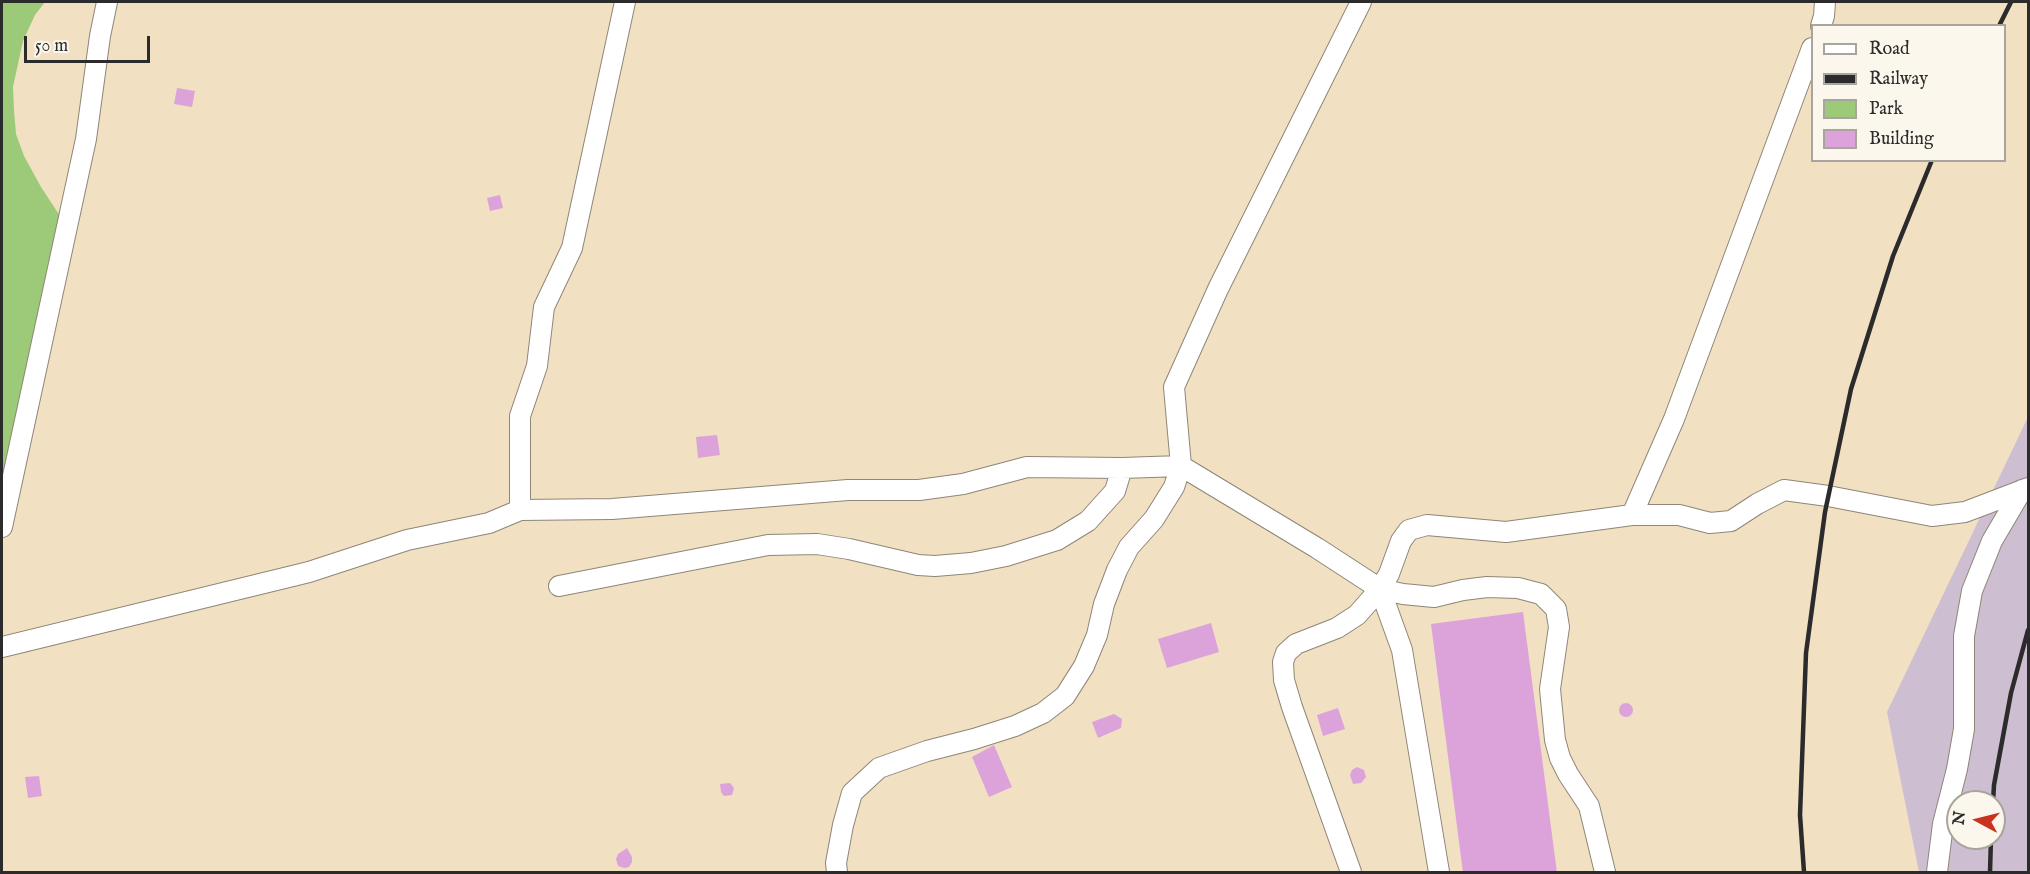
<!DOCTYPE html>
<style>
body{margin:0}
#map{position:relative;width:2030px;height:874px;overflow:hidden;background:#f2e0c3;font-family:"IM FELL English",serif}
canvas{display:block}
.frame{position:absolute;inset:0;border:3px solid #2b2b2b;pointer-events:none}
.legend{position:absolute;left:1811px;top:24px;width:195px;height:138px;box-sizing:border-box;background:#fbf7ec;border:2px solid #a8a59f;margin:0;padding:8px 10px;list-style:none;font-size:18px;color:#2b2b2b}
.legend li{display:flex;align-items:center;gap:12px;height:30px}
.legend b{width:30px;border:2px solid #a8a59f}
.north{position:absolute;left:1946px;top:790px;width:60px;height:60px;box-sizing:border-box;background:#fbf7ec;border:2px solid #a8a59f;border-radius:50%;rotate:277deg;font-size:16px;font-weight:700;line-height:24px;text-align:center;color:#2b2b2b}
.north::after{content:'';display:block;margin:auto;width:21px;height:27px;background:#c8321e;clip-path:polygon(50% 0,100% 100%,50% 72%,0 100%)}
.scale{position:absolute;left:24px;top:36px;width:126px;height:27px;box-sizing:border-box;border:3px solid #2b2b2b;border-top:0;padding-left:8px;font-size:18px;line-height:21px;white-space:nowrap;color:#2b2b2b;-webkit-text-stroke:4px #fbf7ec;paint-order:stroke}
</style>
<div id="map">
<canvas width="2030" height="874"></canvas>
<div class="frame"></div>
<ul class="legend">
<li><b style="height:8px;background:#fff"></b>Road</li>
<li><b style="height:8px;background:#2b2b2b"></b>Railway</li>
<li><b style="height:16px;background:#9dca78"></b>Park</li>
<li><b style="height:16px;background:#dca2da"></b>Building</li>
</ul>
<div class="north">N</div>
<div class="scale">50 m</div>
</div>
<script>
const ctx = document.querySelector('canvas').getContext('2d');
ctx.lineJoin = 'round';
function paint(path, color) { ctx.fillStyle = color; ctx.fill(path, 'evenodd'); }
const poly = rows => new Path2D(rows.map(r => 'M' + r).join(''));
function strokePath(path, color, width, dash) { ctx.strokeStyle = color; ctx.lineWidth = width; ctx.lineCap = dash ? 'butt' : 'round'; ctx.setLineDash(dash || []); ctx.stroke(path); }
paint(poly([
 [2028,417,2028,872,1919,872,1887,712],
 [1958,802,1994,802,1994,838,1958,838]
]), '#cebed2');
paint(poly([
 [2,2,45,2,35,15,23,41,13,87,14,111,16,134,24,156,41,187,62,219,2,498]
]), '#9dca78');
paint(poly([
 [177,88,195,91,192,107,174,104],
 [500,195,503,208,490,211,487,198],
 [717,435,720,455,698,458,696,437],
 [1523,612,1557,873,1463,873,1431,624],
 [1211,623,1219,652,1167,668,1158,639],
 '1619 710a7 7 0 1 1 14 0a7 7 0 1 1-14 0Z',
 [1338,708,1345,729,1323,736,1317,715],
 [1114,714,1122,719,1121,728,1098,738,1092,722],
 [994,745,1012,787,989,797,972,757],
 [1357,767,1364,770,1366,777,1361,783,1353,784,1350,775,1352,770],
 [39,776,42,796,28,798,25,777],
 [730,783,734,788,732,795,724,796,721,792,720,784],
 [627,848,632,857,632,862,629,867,624,868,618,866,616,859,618,854]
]), '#dca2da');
const street = poly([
 [1821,26,1824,16,1825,2],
 [520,510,520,416,537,366,544,307,572,248,625,2],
 [1632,515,1674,419,1812,48],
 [2,527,86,139,100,36,107,2],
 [559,586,768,545,817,544,849,549,918,565,935,566,971,563,1006,556,1057,540,1088,521,1115,491,1122,468],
 [1380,589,1402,650,1439,872],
 [2,647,309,572,407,540,489,523,520,510,612,509,848,490,919,490,963,484,1027,467,1122,468,1181,466,1317,548,1380,589,1403,594,1434,597,1463,590,1487,587,1518,588,1541,594,1556,609,1559,627,1550,689,1555,740,1560,758,1568,774,1589,806,1605,872],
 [837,872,836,863,843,825,852,793,879,768,927,751,974,739,1015,726,1043,713,1065,696,1084,666,1097,635,1104,604,1117,570,1129,547,1154,519,1174,487,1181,466,1174,387,1218,289,1361,2],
 [1351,872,1292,707,1284,680,1283,662,1286,653,1296,644,1337,628,1357,615,1380,589,1389,574,1401,541,1409,530,1427,525,1506,532,1632,515,1679,515,1710,523,1731,521,1757,504,1784,490,1828,496,1932,516,1965,512,2028,488],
 [1937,872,1943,824,1957,769,1964,729,1964,636,1972,591,1992,541,2022,490]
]);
strokePath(street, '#8e8677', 22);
strokePath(street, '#fff', 20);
strokePath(poly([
 [1999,26,2011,2],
 [1993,802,1994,785,2011,693,2028,630],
 [1804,872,1800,815,1806,653,1825,512,1851,389,1893,256,1932,160],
 [1990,872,1991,838]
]), '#2b2b2b', 4.5);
</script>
